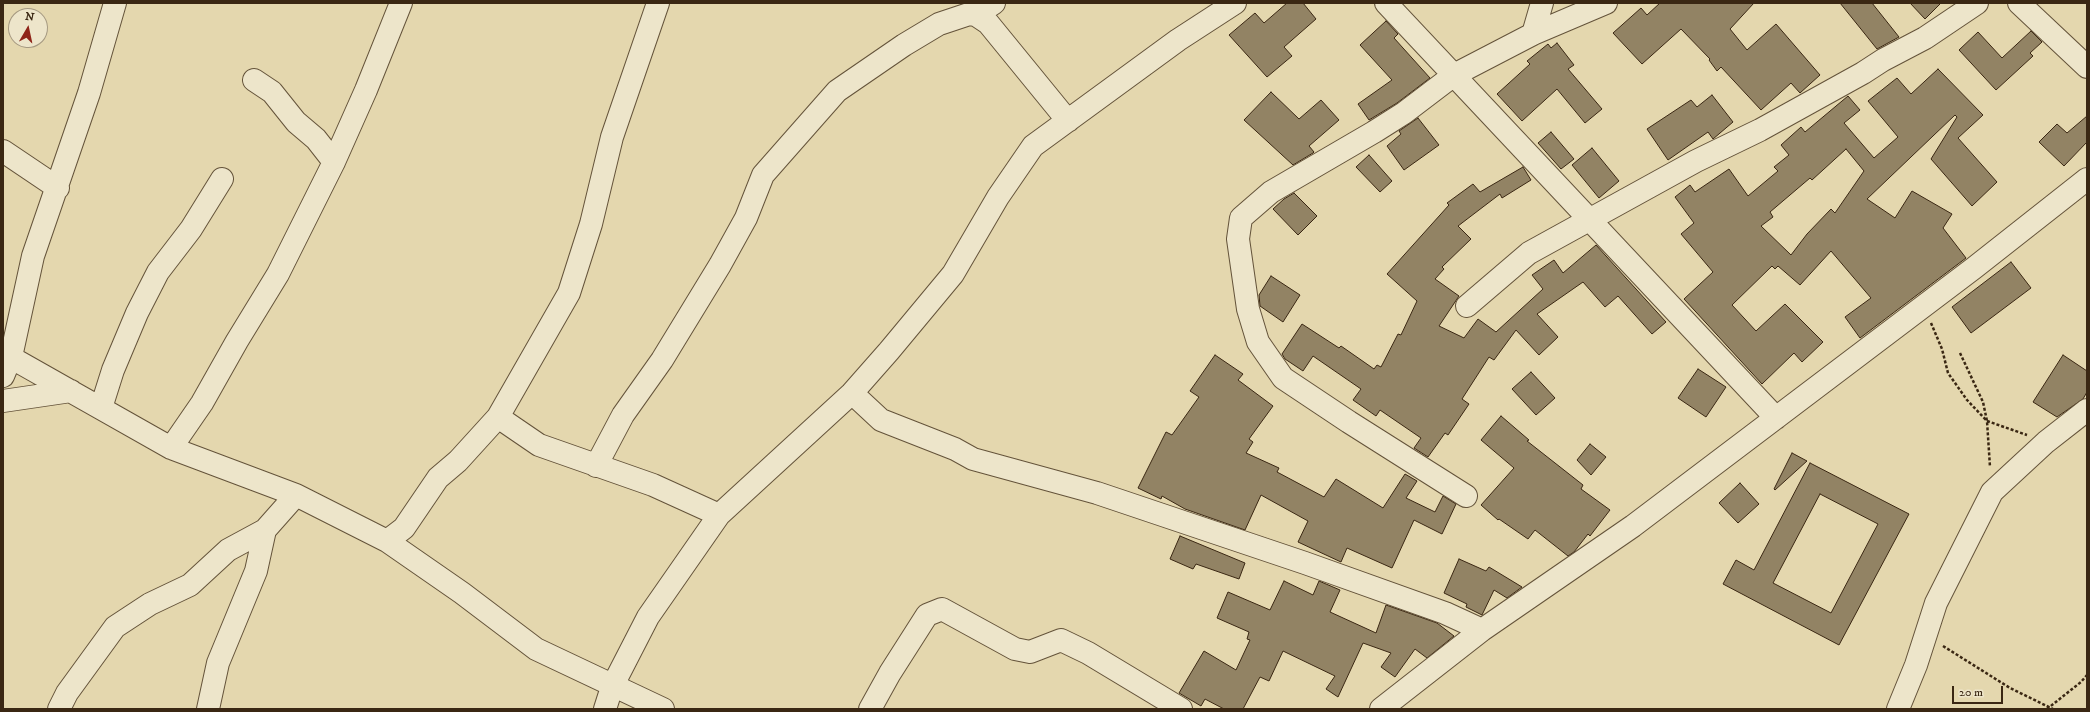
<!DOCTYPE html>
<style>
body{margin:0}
#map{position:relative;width:2090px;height:712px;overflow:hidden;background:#e4d7ae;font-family:"IM FELL DW Pica",serif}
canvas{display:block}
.frame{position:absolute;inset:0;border:4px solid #3a2713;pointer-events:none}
.north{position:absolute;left:8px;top:8px;width:40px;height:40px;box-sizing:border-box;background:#ede5ca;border:1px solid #a59981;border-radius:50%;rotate:9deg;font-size:11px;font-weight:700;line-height:16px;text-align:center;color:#3a2713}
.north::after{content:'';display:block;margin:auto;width:14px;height:18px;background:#8f2418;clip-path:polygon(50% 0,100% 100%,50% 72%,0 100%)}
.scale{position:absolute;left:1952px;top:686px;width:51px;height:18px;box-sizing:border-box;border:2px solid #3a2713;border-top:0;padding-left:5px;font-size:12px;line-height:14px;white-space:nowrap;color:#3a2713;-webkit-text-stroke:3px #ede5ca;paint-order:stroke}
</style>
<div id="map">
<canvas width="2090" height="712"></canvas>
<div class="frame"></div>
<div class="north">N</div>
<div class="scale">20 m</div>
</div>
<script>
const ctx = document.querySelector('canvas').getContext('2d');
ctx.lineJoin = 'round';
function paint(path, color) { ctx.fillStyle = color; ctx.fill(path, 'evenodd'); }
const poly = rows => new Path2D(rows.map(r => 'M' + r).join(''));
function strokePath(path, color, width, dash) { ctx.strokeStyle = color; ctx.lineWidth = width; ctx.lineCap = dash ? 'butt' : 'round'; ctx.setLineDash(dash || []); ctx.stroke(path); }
const building = poly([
 [1287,3,1303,3,1316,19,1284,47,1292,56,1267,77,1229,35,1255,13,1264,23,1287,3],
 [1660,3,1754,3,1730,29,1747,50,1776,24,1820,75,1800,93,1791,83,1761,110,1721,67,1717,71,1709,60,1710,59,1681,29,1642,64,1613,33,1641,8,1647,15,1660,3],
 [1840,3,1872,3,1899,37,1877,49,1840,3],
 [1910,3,1941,3,1925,19,1910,3],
 [1386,21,1398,34,1394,38,1430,78,1397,103,1369,120,1358,104,1392,80,1360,45,1386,21],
 [2031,31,2042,42,2030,53,2033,56,1996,90,1959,50,1978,32,2002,58,2031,31],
 [1557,43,1574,65,1568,69,1602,109,1585,123,1557,89,1522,121,1497,94,1530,64,1527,61,1548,44,1551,48,1557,43],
 [1938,69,1983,115,1958,138,1997,182,1972,206,1931,159,1957,117,1955,115,1867,199,1895,218,1912,191,1952,214,1943,228,1966,258,1860,338,1845,317,1871,298,1831,251,1800,285,1778,266,1775,269,1772,266,1732,305,1756,331,1785,304,1823,342,1802,362,1794,353,1762,384,1684,299,1713,272,1681,234,1694,223,1675,197,1690,185,1695,192,1729,169,1748,196,1778,171,1774,167,1789,155,1781,145,1801,127,1805,132,1848,96,1860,110,1844,123,1874,158,1898,137,1868,101,1897,78,1911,94,1938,69],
 [1846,149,1864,171,1835,213,1831,209,1807,234,1791,255,1761,226,1773,217,1770,212,1810,178,1812,180,1846,149],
 [1271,92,1299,119,1321,100,1339,120,1309,146,1314,152,1313,153,1293,165,1244,120,1271,92],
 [1712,95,1733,122,1713,139,1708,132,1668,160,1647,129,1691,100,1697,107,1712,95],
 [2087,116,2087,142,2064,166,2039,142,2057,124,2067,133,2087,116],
 [1418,118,1439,145,1404,170,1387,146,1401,134,1399,131,1418,118],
 [1551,132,1574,159,1561,169,1538,143,1551,132],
 [1592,148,1619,181,1599,198,1572,165,1592,148],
 [1369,155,1392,181,1380,192,1356,167,1369,155],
 [1523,167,1531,180,1502,198,1500,194,1458,226,1471,239,1442,267,1444,269,1435,279,1459,296,1439,326,1464,338,1478,319,1496,332,1543,289,1532,275,1554,260,1563,273,1596,245,1666,322,1652,334,1618,296,1605,307,1583,282,1537,314,1558,337,1539,355,1516,330,1494,360,1489,357,1462,399,1469,404,1448,435,1445,433,1428,457,1414,448,1421,438,1380,410,1376,416,1353,400,1361,389,1313,356,1303,371,1285,359,1282,354,1302,324,1339,348,1341,346,1374,369,1377,365,1381,367,1398,334,1401,335,1417,301,1387,274,1449,205,1447,203,1473,184,1480,192,1523,167],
 [1294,193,1317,216,1298,235,1273,209,1284,199,1294,193],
 [2011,262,2031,288,1971,333,1952,307,2011,262],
 [1271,276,1300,295,1283,322,1260,306,1259,295,1271,276],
 [1215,355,1243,374,1238,380,1273,406,1249,439,1253,442,1246,453,1279,468,1277,472,1324,497,1336,479,1383,508,1405,474,1417,481,1406,498,1435,512,1443,496,1456,504,1442,534,1414,520,1392,568,1347,548,1341,562,1298,542,1308,521,1261,495,1245,530,1185,509,1162,496,1161,499,1138,488,1166,432,1172,435,1199,397,1190,391,1215,355],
 [2063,355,2087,371,2087,392,2083,399,2057,417,2033,402,2063,355],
 [1698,369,1726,387,1706,417,1678,398,1698,369],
 [1531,372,1555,398,1536,415,1512,389,1531,372],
 [1501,416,1529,440,1527,441,1583,485,1581,489,1610,510,1590,536,1588,534,1574,552,1568,556,1535,530,1528,539,1499,519,1498,520,1481,505,1514,468,1481,440,1501,416],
 [1590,444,1606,457,1591,475,1577,460,1590,444],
 [1792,453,1807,461,1775,490,1774,489,1792,453],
 [1810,463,1909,514,1839,645,1723,584,1736,560,1754,570,1810,463],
 [1820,494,1878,524,1831,613,1773,583,1820,494],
 [1740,483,1759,504,1738,523,1719,503,1740,483],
 [1180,536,1245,563,1239,579,1196,564,1193,569,1170,559,1180,536],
 [1459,559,1486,571,1489,567,1522,587,1507,598,1494,590,1482,615,1466,607,1467,604,1444,593,1459,559],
 [1284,581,1313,595,1319,581,1340,590,1330,612,1376,633,1386,605,1437,623,1454,636,1427,658,1415,649,1395,677,1381,667,1391,653,1363,643,1338,697,1326,689,1335,676,1283,651,1269,681,1260,677,1243,709,1224,709,1205,699,1201,706,1179,693,1204,651,1236,670,1250,640,1247,639,1249,632,1217,618,1228,592,1270,610,1284,581]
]);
paint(building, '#928364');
strokePath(building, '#3a2713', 1);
const minor = poly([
 [1386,3,1776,418],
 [2019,3,2087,67],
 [976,15,994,3],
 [1533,34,1542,3],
 [254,80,272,92,296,122,316,139,334,162],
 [3,151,58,188],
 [1467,306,1529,253,1696,161,1760,130,1863,73,1883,60,1925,38,1977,3],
 [3,353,171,448,296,495,387,541,462,593,536,649,663,709],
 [3,376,11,357,33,256,89,93,115,3],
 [852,393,881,420,955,449,973,459,1097,493,1305,563,1445,613,1482,630],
 [3,401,71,391],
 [101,408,113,370,137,313,158,272,191,229,222,179],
 [498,417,539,445,653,485,719,515],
 [171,448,202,403,237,341,278,274,334,162,366,90,401,3],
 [596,466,623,415,662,360,720,265,746,218,763,175,837,91,904,45,939,24,969,14,976,15,988,23,1068,121],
 [1466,496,1349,422,1283,378,1258,342,1248,309,1238,239,1241,218,1271,192,1374,132,1404,113,1454,75,1533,34,1606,3],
 [387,541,404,528,438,478,458,461,498,417,569,293,591,224,612,137,658,3],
 [59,709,67,693,115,627,150,604,190,585,228,550,265,530,296,495],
 [208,709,218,663,256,571,265,530],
 [605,709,612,687,648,617,719,515,852,393,889,351,953,274,998,197,1033,146,1178,40,1235,3],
 [870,709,890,673,927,615,942,609,1015,649,1030,652,1061,640,1088,653,1181,709],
 [1381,709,1482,630,1633,526,1974,268,2087,179],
 [1898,709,1916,665,1936,603,1992,492,2046,442,2087,410]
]);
strokePath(minor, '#64533a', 24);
strokePath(poly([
 [1931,323,1942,349,1948,373,1967,400,1987,421,2027,435],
 [1960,353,1983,402,1987,421,1990,467],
 [1943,646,2010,688,2053,709],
 [2047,709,2081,682,2087,675]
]), '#3a2713', 2.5, [3, 2]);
strokePath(minor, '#ede5ca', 22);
</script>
